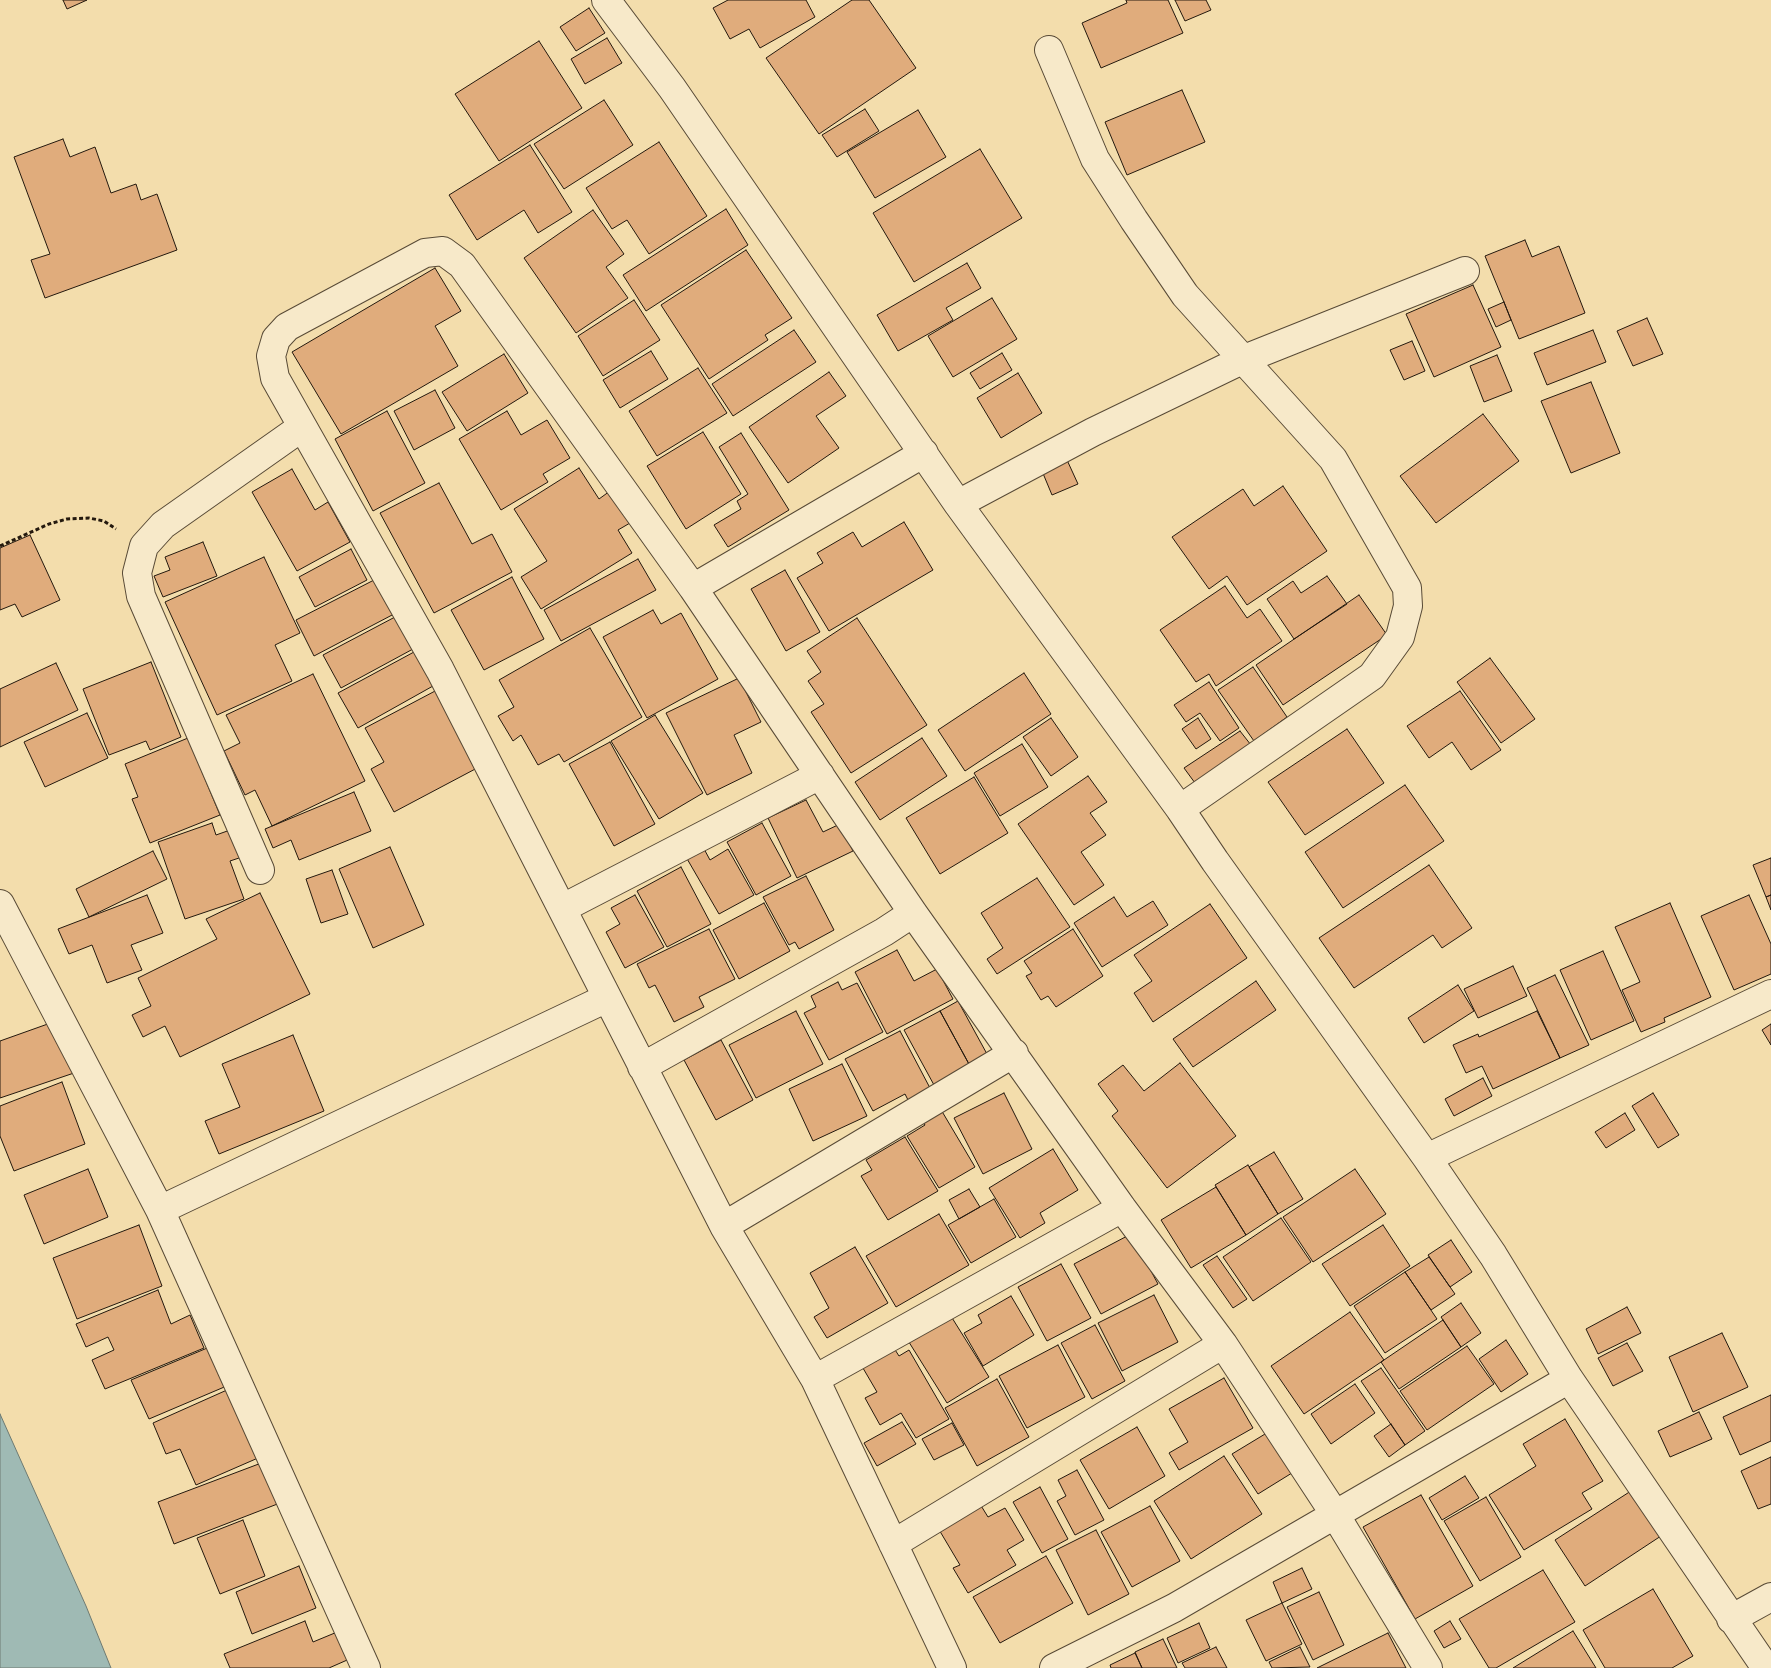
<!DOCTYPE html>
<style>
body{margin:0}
canvas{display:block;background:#f3ddac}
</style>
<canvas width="1771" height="1668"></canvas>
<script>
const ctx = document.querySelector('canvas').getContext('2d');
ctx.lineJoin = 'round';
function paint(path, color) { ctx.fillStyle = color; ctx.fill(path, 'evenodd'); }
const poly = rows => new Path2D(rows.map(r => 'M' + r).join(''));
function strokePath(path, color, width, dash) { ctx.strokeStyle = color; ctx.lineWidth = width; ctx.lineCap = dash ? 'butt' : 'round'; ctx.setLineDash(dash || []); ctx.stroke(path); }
const water = poly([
 [0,1414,86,1606,111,1668,0,1668,0,1414]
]);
paint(water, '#9fbab4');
strokePath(water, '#6e7a72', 1);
const building = poly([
 [63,0,87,0,67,9,63,0],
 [728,0,806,0,815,17,760,48,749,29,730,39,713,8,728,0],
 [852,0,869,0,916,68,819,134,766,58,852,0],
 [1126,0,1168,0,1183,33,1101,68,1082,23,1127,3,1126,0],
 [1175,0,1206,0,1211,10,1185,21,1175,0],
 [589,8,605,33,576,51,560,27,589,8],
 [607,38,622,63,585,84,571,59,607,38],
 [539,41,582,108,499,161,455,94,539,41],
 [1182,90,1205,142,1127,175,1105,122,1182,90],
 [604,100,633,145,564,189,534,144,604,100],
 [865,109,879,131,837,157,822,135,865,109],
 [918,110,946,157,875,198,847,152,918,110],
 [63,139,70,157,95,147,111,193,136,184,141,200,157,194,177,250,45,298,31,260,50,254,14,157,63,139],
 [659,142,707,216,649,254,627,220,612,229,586,188,659,142],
 [530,145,572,212,538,233,524,210,477,240,449,195,530,145],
 [980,149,1022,218,914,282,873,213,980,149],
 [726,209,748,245,646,311,623,275,726,209],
 [593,210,624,254,606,267,628,298,576,333,524,258,593,210],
 [1525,240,1532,257,1559,246,1585,313,1519,339,1485,256,1525,240],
 [746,250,792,318,765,335,768,340,709,379,661,305,746,250],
 [967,263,981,288,946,308,953,320,898,351,877,315,967,263],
 [435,268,461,311,435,326,458,366,341,434,292,352,435,268],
 [1473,285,1501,347,1434,377,1406,314,1473,285],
 [992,298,1017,339,953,377,928,336,992,298],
 [634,300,660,340,603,376,578,336,634,300],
 [1504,302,1511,320,1496,327,1488,309,1504,302],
 [1647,318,1663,354,1633,366,1617,331,1647,318],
 [794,330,816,362,733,416,712,384,794,330],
 [1593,330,1606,362,1547,385,1534,353,1593,330],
 [1412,341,1425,371,1404,380,1390,350,1412,341],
 [651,351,668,379,620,408,603,380,651,351],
 [1002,353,1012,370,980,389,970,373,1002,353],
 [504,354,528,393,467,431,442,392,504,354],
 [1497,355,1512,391,1484,402,1470,366,1497,355],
 [698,368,727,413,657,456,629,411,698,368],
 [829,372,846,396,816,416,839,448,788,483,749,427,829,372],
 [1018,373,1042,413,1001,438,977,398,1018,373],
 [1591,382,1620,453,1571,473,1541,401,1591,382],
 [435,390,455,428,414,450,394,411,435,390],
 [387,411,425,483,373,511,335,439,387,411],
 [507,411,521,435,547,420,570,458,543,474,548,482,501,510,459,439,507,411],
 [1483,414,1519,461,1436,523,1400,476,1483,414],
 [703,432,741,494,686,529,647,466,703,432],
 [741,433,789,510,728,547,714,525,741,509,737,501,748,494,719,447,741,433],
 [1067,460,1078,484,1052,495,1042,471,1067,460],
 [579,468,599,499,610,491,630,523,618,530,632,553,541,609,521,577,547,561,514,509,579,468],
 [292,469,315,510,328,502,350,542,297,571,252,492,292,469],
 [439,483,472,544,492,534,512,572,434,613,380,513,439,483],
 [1283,486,1327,551,1247,605,1227,576,1209,589,1172,537,1243,489,1254,506,1283,486],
 [904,522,933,570,829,631,797,578,823,563,817,553,853,532,862,547,904,522],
 [30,535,60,600,22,617,15,604,0,610,0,548,30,535],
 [203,542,217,576,163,597,154,576,170,570,165,557,203,542],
 [351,549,367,580,315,607,299,577,351,549],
 [264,557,300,633,275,645,292,681,217,715,165,602,264,557],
 [638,559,656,590,561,641,544,610,638,559],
 [785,570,820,632,786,651,751,589,785,570],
 [1327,576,1347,604,1294,639,1267,599,1293,581,1301,593,1327,576],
 [512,577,544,639,484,670,451,610,512,577],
 [376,579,394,614,314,656,296,620,376,579],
 [1225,586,1247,618,1260,609,1282,641,1216,686,1209,674,1196,682,1160,630,1225,586],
 [1359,595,1387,635,1283,705,1256,665,1359,595],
 [653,610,661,624,681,613,718,679,647,718,603,637,653,610],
 [395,617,413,649,341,688,323,655,395,617],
 [857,618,927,725,851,773,811,712,824,704,808,681,821,672,807,651,857,618],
 [590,628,642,717,564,762,559,754,538,765,521,735,513,741,498,716,514,707,499,680,590,628],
 [414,652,433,686,358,728,338,693,414,652],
 [1490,658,1535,719,1501,743,1457,682,1490,658],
 [151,662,181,737,150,750,146,741,109,755,83,689,151,662],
 [56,663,78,710,0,747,0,689,56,663],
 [1253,667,1287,717,1254,741,1218,690,1253,667],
 [1024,673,1051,714,965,771,938,730,1024,673],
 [313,674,365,781,272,826,255,790,245,795,224,751,240,743,226,715,313,674],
 [739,678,761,722,734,735,752,773,707,795,666,713,739,678],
 [1209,682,1239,728,1220,741,1200,713,1186,722,1174,705,1209,682],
 [437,690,479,767,394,812,371,769,384,762,365,728,437,690],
 [1460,691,1501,750,1471,770,1452,742,1429,758,1407,726,1460,691],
 [87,713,108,758,45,787,24,742,87,713],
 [655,715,703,793,659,819,611,741,655,715],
 [1051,718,1078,757,1051,776,1023,737,1051,718],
 [1198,718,1211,739,1196,749,1182,729,1198,718],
 [1347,729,1384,783,1305,835,1268,782,1347,729],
 [1240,731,1251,745,1195,783,1184,768,1240,731],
 [188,738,220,815,150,843,132,799,138,797,125,764,188,738],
 [922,738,947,776,880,820,855,782,922,738],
 [610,742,655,824,614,846,569,764,610,742],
 [1022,744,1048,787,1000,816,974,773,1022,744],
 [1088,776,1107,802,1090,813,1106,835,1081,852,1104,885,1074,905,1018,824,1088,776],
 [974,777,1008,833,940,874,906,818,974,777],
 [1405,785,1444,841,1343,908,1305,852,1405,785],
 [354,792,371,831,299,860,291,840,273,848,265,829,354,792],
 [806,800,823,832,840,824,853,851,797,878,768,818,806,800],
 [212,823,216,835,233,829,242,857,230,861,244,899,185,919,158,842,212,823],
 [762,823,791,876,756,895,727,842,762,823],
 [390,847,424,925,373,948,339,869,390,847],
 [703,847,710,860,728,849,754,895,719,914,686,857,703,847],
 [153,851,167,879,89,917,76,889,153,851],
 [1771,858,1771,895,1766,897,1753,865,1771,858],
 [1429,865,1472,928,1442,948,1433,935,1354,988,1319,938,1429,865],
 [681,867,711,924,667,947,637,891,681,867],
 [332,870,348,914,321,923,306,879,332,870],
 [806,876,834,930,799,949,795,942,789,945,763,897,806,876],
 [1037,878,1070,927,997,974,987,959,1003,948,981,913,1037,878],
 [260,893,310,994,180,1057,165,1026,143,1037,132,1015,151,1006,138,978,217,939,206,919,260,893],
 [147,895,163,933,131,945,142,970,107,983,92,945,69,954,58,929,147,895],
 [635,895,664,947,625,968,606,932,620,924,611,908,635,895],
 [1749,895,1771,944,1771,974,1734,990,1701,916,1749,895],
 [1771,895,1771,910,1766,897,1771,895],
 [1114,897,1127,917,1153,901,1168,925,1102,967,1074,923,1114,897],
 [764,903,790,951,739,979,713,930,764,903],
 [1670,903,1711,997,1664,1018,1665,1022,1641,1032,1622,990,1640,982,1615,927,1670,903],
 [1210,904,1247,958,1153,1022,1134,993,1152,981,1134,955,1210,904],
 [709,929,735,979,699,997,704,1007,674,1022,655,985,649,988,637,964,709,929],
 [1073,929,1103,976,1056,1007,1048,996,1041,1000,1026,976,1032,973,1024,961,1073,929],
 [897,950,914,981,937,969,953,999,887,1034,855,972,897,950],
 [1603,951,1634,1021,1591,1040,1560,970,1603,951],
 [1513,966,1527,996,1478,1018,1464,989,1513,966],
 [1555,975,1589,1045,1560,1058,1527,988,1555,975],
 [1256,981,1276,1010,1193,1067,1173,1039,1256,981],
 [838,982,842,990,857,983,883,1032,829,1060,804,1013,816,1007,811,996,838,982],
 [1458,985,1474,1011,1424,1043,1408,1018,1458,985],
 [958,1001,987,1054,969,1064,940,1011,958,1001],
 [796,1011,823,1064,756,1098,729,1045,796,1011],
 [940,1011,970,1066,934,1085,904,1030,940,1011],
 [1537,1011,1560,1058,1493,1089,1482,1066,1466,1073,1453,1045,1478,1034,1479,1037,1537,1011],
 [59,1020,77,1072,0,1098,0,1041,59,1020],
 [1771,1024,1771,1045,1762,1030,1771,1024],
 [900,1031,930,1088,908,1100,905,1094,873,1111,845,1059,900,1031],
 [293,1035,324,1111,219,1154,205,1121,240,1107,222,1064,293,1035],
 [721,1040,753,1100,716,1120,684,1060,721,1040],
 [1180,1063,1236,1136,1167,1188,1112,1116,1118,1111,1098,1084,1123,1065,1144,1091,1180,1063],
 [842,1064,867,1116,813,1141,789,1089,842,1064],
 [1483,1078,1492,1096,1454,1116,1445,1099,1483,1078],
 [62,1082,85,1144,14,1171,0,1136,0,1106,62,1082],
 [1004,1093,1032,1149,983,1174,954,1118,1004,1093],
 [1653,1093,1679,1135,1658,1148,1632,1106,1653,1093],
 [937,1103,975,1167,939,1188,907,1136,925,1125,918,1114,937,1103],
 [1625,1113,1635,1130,1606,1148,1595,1132,1625,1113],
 [905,1137,938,1191,888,1220,861,1176,872,1170,866,1160,905,1137],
 [1053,1149,1078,1190,1040,1213,1045,1223,1020,1238,989,1188,1053,1149],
 [1274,1152,1303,1199,1278,1214,1249,1167,1274,1152],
 [1248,1165,1278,1214,1246,1235,1215,1185,1248,1165],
 [88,1169,108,1217,44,1244,24,1195,88,1169],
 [1355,1169,1386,1214,1313,1262,1283,1217,1355,1169],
 [1216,1187,1246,1235,1191,1268,1161,1220,1216,1187],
 [969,1189,980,1207,959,1219,949,1200,969,1189],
 [994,1199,1016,1237,971,1263,948,1225,994,1199],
 [939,1214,969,1265,896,1307,866,1256,939,1214],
 [1281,1218,1311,1262,1253,1301,1223,1257,1281,1218],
 [139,1225,162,1286,77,1319,53,1258,139,1225],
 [1383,1225,1410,1266,1350,1306,1322,1264,1383,1225],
 [1131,1234,1158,1284,1101,1314,1074,1264,1131,1234],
 [1451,1240,1472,1272,1450,1287,1428,1255,1451,1240],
 [855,1247,888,1303,827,1338,814,1317,829,1308,810,1273,855,1247],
 [1217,1256,1247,1299,1233,1308,1203,1265,1217,1256],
 [1429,1257,1455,1294,1431,1310,1405,1272,1429,1257],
 [1061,1264,1091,1318,1047,1341,1018,1287,1061,1264],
 [1405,1272,1437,1319,1385,1353,1354,1306,1405,1272],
 [158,1290,171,1324,190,1315,204,1348,105,1389,92,1360,114,1350,108,1337,86,1347,76,1324,158,1290],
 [1154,1295,1178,1342,1122,1371,1098,1323,1154,1295],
 [1011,1296,1034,1335,983,1366,964,1333,982,1323,978,1315,1011,1296],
 [1461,1303,1481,1333,1461,1347,1441,1317,1461,1303],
 [1627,1307,1641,1333,1598,1354,1586,1329,1627,1307],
 [1350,1312,1384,1360,1304,1414,1271,1366,1350,1312],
 [949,1313,989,1377,947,1403,907,1339,949,1313],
 [1443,1320,1461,1347,1399,1389,1381,1362,1443,1320],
 [1095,1325,1125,1381,1092,1399,1061,1343,1095,1325],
 [1722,1333,1748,1387,1693,1412,1669,1357,1722,1333],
 [1506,1340,1528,1374,1501,1392,1479,1359,1506,1340],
 [1627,1343,1643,1371,1613,1386,1598,1358,1627,1343],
 [892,1345,899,1356,909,1350,949,1419,916,1438,901,1413,880,1425,865,1398,877,1392,860,1363,892,1345],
 [1058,1345,1085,1397,1027,1428,999,1376,1058,1345],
 [212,1346,229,1385,149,1419,131,1380,212,1346],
 [1467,1346,1494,1384,1427,1430,1400,1391,1467,1346],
 [1381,1368,1425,1431,1405,1445,1361,1381,1381,1368],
 [1224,1378,1253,1428,1179,1470,1169,1453,1188,1442,1169,1409,1224,1378],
 [997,1379,1029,1437,977,1466,945,1408,997,1379],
 [1355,1384,1375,1413,1331,1444,1311,1414,1355,1384],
 [227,1390,258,1458,196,1485,180,1449,166,1454,153,1423,227,1390],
 [1771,1395,1771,1441,1740,1455,1723,1417,1771,1395],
 [1699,1412,1712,1439,1670,1457,1658,1431,1699,1412],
 [1565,1419,1603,1481,1582,1493,1592,1509,1524,1550,1489,1495,1536,1466,1523,1444,1565,1419],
 [902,1422,916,1444,877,1466,864,1443,902,1422],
 [952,1423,964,1445,934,1460,922,1439,952,1423],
 [1391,1424,1405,1445,1389,1457,1374,1436,1391,1424],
 [1137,1427,1165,1476,1109,1509,1080,1460,1137,1427],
 [1275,1428,1300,1468,1258,1494,1232,1454,1275,1428],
 [1224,1456,1262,1514,1191,1559,1154,1501,1224,1456],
 [1771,1457,1771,1504,1758,1509,1741,1471,1771,1457],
 [264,1462,280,1503,174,1544,158,1502,264,1462],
 [1077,1470,1104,1520,1075,1535,1057,1501,1066,1496,1058,1480,1077,1470],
 [1465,1476,1479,1498,1442,1520,1429,1498,1465,1476],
 [1040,1487,1068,1539,1042,1553,1013,1502,1040,1487],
 [1634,1489,1664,1534,1585,1586,1555,1540,1634,1489],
 [1421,1495,1473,1586,1415,1619,1363,1527,1421,1495],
 [1486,1497,1521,1557,1480,1581,1444,1521,1486,1497],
 [980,1504,988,1517,1005,1508,1024,1540,1007,1550,1016,1565,968,1593,953,1568,960,1565,938,1528,980,1504],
 [1150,1506,1180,1561,1132,1587,1101,1532,1150,1506],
 [243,1520,265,1576,220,1594,197,1538,243,1520],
 [1096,1530,1129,1594,1088,1615,1056,1550,1096,1530],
 [1046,1556,1073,1603,1000,1643,973,1597,1046,1556],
 [299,1566,316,1608,252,1634,236,1592,299,1566],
 [1302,1568,1312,1589,1282,1603,1273,1582,1302,1568],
 [1543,1570,1575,1622,1496,1668,1489,1668,1459,1619,1543,1570],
 [1653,1589,1693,1656,1672,1668,1605,1668,1583,1630,1653,1589],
 [1319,1592,1344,1645,1313,1660,1287,1607,1319,1592],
 [1282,1603,1302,1644,1266,1661,1246,1620,1282,1603],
 [305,1621,313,1642,342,1630,354,1657,329,1668,230,1668,224,1654,305,1621],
 [1450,1621,1461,1639,1444,1648,1434,1631,1450,1621],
 [1199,1623,1210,1648,1178,1663,1167,1638,1199,1623],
 [1573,1631,1596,1668,1513,1668,1573,1631],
 [1388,1633,1406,1668,1317,1668,1388,1633],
 [1163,1639,1177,1668,1142,1668,1135,1652,1163,1639],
 [1216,1647,1227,1668,1185,1668,1182,1663,1216,1647],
 [1300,1647,1310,1667,1272,1668,1269,1662,1300,1647],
 [1135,1653,1142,1668,1111,1668,1110,1665,1135,1653]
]);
paint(building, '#e0ac7c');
strokePath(building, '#24190e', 1);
const minor = poly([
 [606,0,672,88,958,504,1180,809,1215,861,1427,1158,1493,1255,1569,1379,1766,1668],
 [1049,50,1095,159,1134,220,1185,295,1333,459,1407,588,1408,606,1400,637,1372,676,1180,809],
 [958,504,1093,432,1242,360,1465,271],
 [693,588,924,453],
 [260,870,141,596,137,573,144,546,163,525,302,427],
 [0,904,160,1210,366,1668],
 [563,908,820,775],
 [642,1067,884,932,913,913],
 [1427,1158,1771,994],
 [160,1210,607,998],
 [724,1226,1014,1053],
 [815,1379,1122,1208],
 [893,1544,1223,1344],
 [1731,1619,1771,1597],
 [952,1668,815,1379,724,1226,440,670,275,378,271,356,276,339,287,327,425,253,443,251,462,265,693,588,913,913,1122,1208,1223,1344,1336,1516,1428,1668],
 [1054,1668,1174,1608,1569,1379]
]);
strokePath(minor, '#584a36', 30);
strokePath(poly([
 [0,546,49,524,67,519,89,518,104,521,116,529]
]), '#24190e', 3, [4, 2.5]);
strokePath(minor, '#f7e9c9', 28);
</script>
